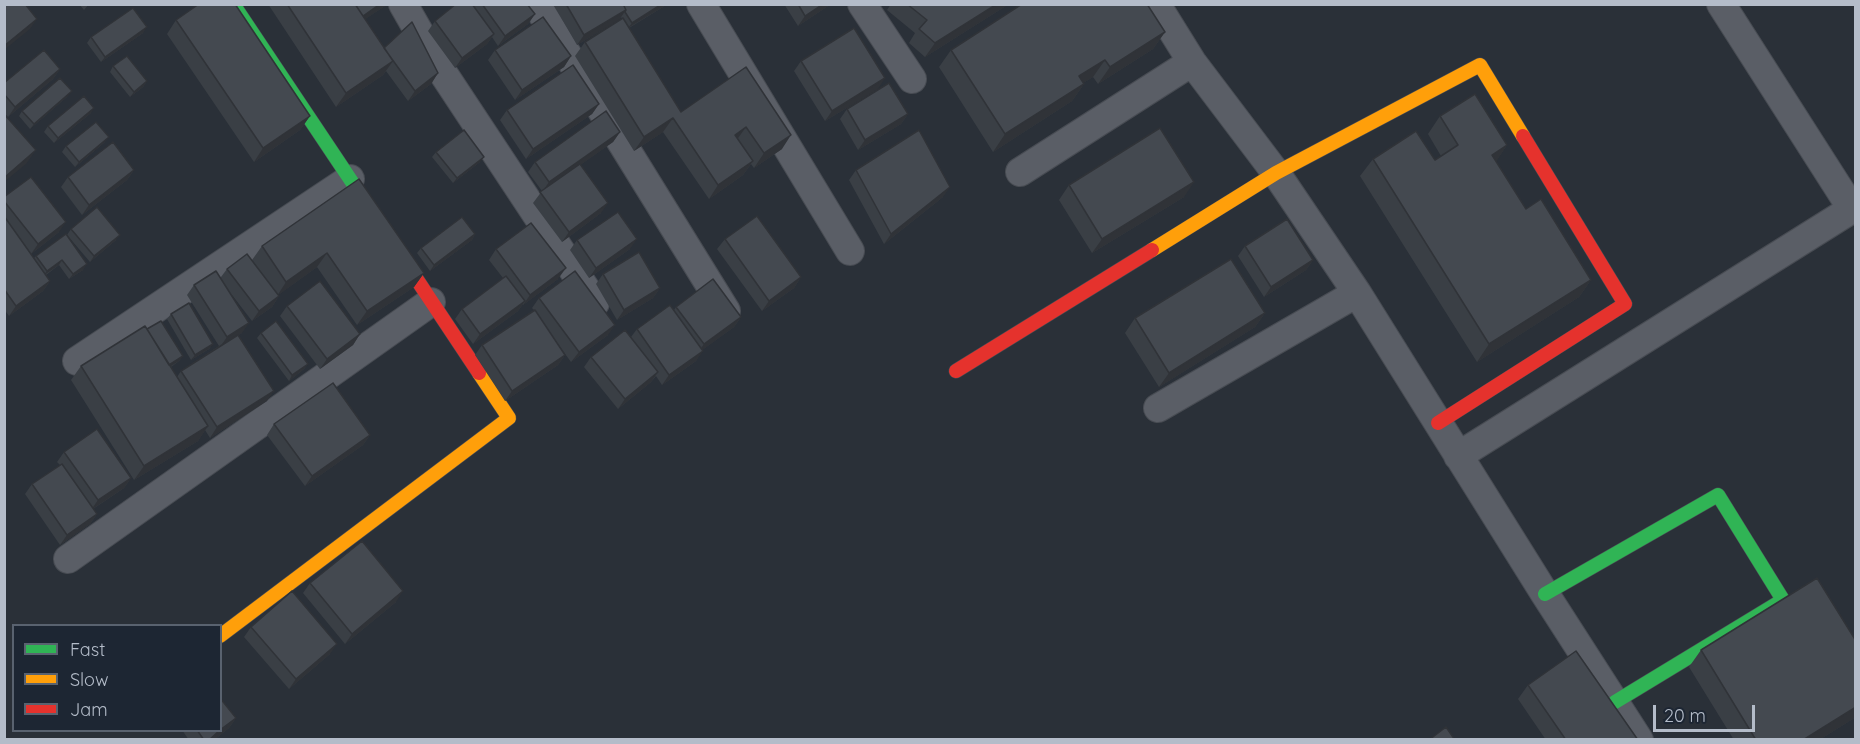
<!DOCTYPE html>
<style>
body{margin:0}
#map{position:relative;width:1860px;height:744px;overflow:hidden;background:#2a3038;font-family:Quicksand,sans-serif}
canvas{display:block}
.frame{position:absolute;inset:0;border:6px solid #b4bcc9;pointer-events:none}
.legend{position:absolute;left:12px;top:624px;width:210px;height:108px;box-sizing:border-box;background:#1d2633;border:2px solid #59626f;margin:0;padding:8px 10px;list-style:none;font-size:18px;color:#b4bcc9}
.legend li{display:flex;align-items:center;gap:12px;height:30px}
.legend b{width:30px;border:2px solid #59626f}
.scale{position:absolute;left:1653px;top:705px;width:102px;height:27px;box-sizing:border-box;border:3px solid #b4bcc9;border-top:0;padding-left:8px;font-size:18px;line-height:21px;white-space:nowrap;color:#b4bcc9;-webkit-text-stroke:4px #1d2633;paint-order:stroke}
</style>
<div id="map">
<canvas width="1860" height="744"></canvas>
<div class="frame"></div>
<ul class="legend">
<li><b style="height:8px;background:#30b455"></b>Fast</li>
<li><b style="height:8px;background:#ff9f0a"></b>Slow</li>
<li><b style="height:8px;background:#e5322d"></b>Jam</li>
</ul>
<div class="scale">20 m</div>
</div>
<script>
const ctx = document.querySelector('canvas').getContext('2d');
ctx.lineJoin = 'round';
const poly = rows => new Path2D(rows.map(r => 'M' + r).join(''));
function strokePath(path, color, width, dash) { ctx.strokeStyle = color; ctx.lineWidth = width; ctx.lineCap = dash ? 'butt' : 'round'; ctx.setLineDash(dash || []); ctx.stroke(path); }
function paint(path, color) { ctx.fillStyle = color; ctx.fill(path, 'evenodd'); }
const street = poly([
 [403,4,439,67,595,303],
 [536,4,726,311],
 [701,4,850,251],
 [862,4,912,79],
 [1156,4,1192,62,1276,173,1357,293,1545,594,1639,740],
 [1020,172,1192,62],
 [77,361,350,179],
 [1158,408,1357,293],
 [1458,456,1852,209,1721,4],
 [68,559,431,302]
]);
const fast = poly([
 [233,4,364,200],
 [1545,594,1718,495,1783,600,1615,702]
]);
const slow = poly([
 [1152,250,1276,173,1480,65,1523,136],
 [220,636,509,418,479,373]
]);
const jam = poly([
 [364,200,479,373],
 [956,371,1152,250],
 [1438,423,1625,304,1523,136]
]);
strokePath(street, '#484c53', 30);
strokePath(fast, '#484c53', 15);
strokePath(slow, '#484c53', 15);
strokePath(jam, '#484c53', 15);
strokePath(street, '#5a5e66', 28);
strokePath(fast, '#30b455', 14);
strokePath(slow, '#ff9f0a', 14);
strokePath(jam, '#e5322d', 14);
paint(poly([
 [79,4,89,4,84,10],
 [268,4,388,4,365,19,384,48,438,73,431,84,408,101,386,71,383,75,336,107],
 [456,4,527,4,535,14,528,24,498,46,492,37,487,44,455,68,428,31,435,21],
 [553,4,665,4,663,7,629,28,681,112,746,67,782,149,754,168,751,164,743,175,709,199,663,132,634,151,575,56,585,42,622,19,621,17,619,20,577,45],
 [784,4,831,4,798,26],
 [891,4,1009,4,925,57,909,43,915,33,887,10],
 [176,20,310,116,300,130,254,162,167,34],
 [1165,32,1153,49,1098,84,1093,77,1083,83,1084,84,1072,101,993,152,939,67,951,50],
 [143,33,101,62,87,43,91,37],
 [495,50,571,56,564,67,515,100,488,60],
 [801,61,878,89,825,121,794,71],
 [113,66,147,81,143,87,130,97,110,72],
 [60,69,53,79,8,117,4,113,4,83],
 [68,96,30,129,19,116,22,111],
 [599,104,592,114,526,159,500,120,507,110],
 [847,109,908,114,901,124,858,150,840,119],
 [91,113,54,143,44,132,48,126],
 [1440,116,1507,145,1496,161,1526,209,1591,280,1579,297,1477,362,1360,176,1373,159,1435,160,1441,156,1428,134],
 [620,132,613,142,580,165,601,213,562,242,533,203,542,191,528,172,535,162],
 [105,142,75,167,62,152,66,146],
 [436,152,480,162,453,183,432,157],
 [134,170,127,180,82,215,61,187,68,177],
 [856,170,943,197,884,244,849,180],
 [359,179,424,273,414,287,357,325,317,267,278,295,279,296,272,307,252,321,232,295,242,333,238,335,267,401,210,438,205,430,198,441,134,480,71,380,81,366,147,329,183,356,179,361,171,367,177,377,181,371,219,346,187,295,194,285,221,277,227,269,262,275,252,260,262,246],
 [1069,185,1184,197,1092,253,1059,200],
 [4,201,59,232,31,254,34,258,36,256,66,234,83,270,69,279,59,265,46,275,50,281,43,291,9,316,4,309],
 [71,229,116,240,90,262,67,235],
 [475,234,472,240,430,271,417,253,421,248],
 [725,239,801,277,794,288,762,311,717,249],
 [577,240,630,249,589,278,570,250],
 [1245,246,1313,260,1306,270,1264,297,1238,256],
 [496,249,558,279,523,305,523,304,518,311,473,344,455,319,462,309,503,278,489,260],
 [603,274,660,288,653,298,617,320,596,284],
 [539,298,608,335,571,362,552,336,565,355,558,365,505,401,475,355,482,345,534,310,532,308],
 [287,306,360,334,353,345,320,369,280,316],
 [676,307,741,317,734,327,702,350,696,361,662,385,656,376,651,382,618,409,584,367,591,357,631,337,637,329,674,310],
 [1265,313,1255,327,1159,387,1125,333,1135,318],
 [171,314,213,344,209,349,191,360,167,319],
 [261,333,308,364,304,369,289,381,257,338],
 [274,424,370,435,363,445,305,486,267,435],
 [64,452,131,478,124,488,93,509,97,514,90,524,60,545,25,494,32,484,60,465,57,462],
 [310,583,396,602,345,644,303,593],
 [251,627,330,654,289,689,244,637],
 [1856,641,1856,717,1819,740,1734,740,1689,667,1701,650],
 [1528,685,1638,740,1546,740,1518,699],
 [236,718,229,728,214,740,189,740,182,730,220,730]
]), '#3a3f45');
paint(poly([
 [380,4,388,4,355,26,363,16],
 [662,4,665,4,663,7,628,28,632,23],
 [823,4,831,4,798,26,805,16],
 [997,4,1009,4,925,57,935,43],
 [626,10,619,20,577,45,584,35],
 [535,14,528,24,498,46,505,36],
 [37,19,30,29,4,50,4,46],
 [147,27,143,33,101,62,105,57],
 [1165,32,1153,49,1098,84,1110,67],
 [494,34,487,44,455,68,462,58],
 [571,56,564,67,515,100,522,90],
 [1105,60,1093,77,1067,93,1079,76],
 [393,61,383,75,336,107,346,93],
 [60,69,53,79,8,117,15,107],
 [438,73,431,84,408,101,415,91],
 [885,78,878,89,825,121,832,111],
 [147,81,143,87,130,97,134,92],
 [1084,84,1072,101,993,152,1005,134],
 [72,91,68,96,30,129,34,124],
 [599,104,592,114,526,159,533,149],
 [94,108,91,113,54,143,58,138],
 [908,114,901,124,858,150,865,140],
 [310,116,300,130,254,162,263,148],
 [673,118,663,132,634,151,644,137],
 [746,127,736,141,735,135],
 [620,132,613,142,542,192,549,182],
 [791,135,782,149,754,168,764,153],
 [109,137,105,142,75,167,79,162],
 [1507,145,1495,163,1492,155],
 [36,150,26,164,4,182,5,177],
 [484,157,480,162,453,183,457,178],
 [753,161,743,175,709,199,718,185],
 [134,170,127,180,82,215,89,205],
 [1194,182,1184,197,1092,253,1102,239],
 [950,187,943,197,884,244,891,234],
 [608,203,601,213,562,242,569,232],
 [66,222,59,232,31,254,38,244],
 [475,234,472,240,430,271,434,265],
 [120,235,116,240,90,262,94,256],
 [637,239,630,249,589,278,596,268],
 [327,253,317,267,277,296,286,282],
 [62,260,59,265,43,276,47,271],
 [1313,260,1306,270,1264,297,1271,287],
 [87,264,83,270,69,279,73,274],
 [566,268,558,279,523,305,530,295],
 [424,273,414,287,357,325,367,311],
 [801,277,794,288,762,311,769,301],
 [1591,280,1579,297,1477,362,1489,344],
 [50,281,43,291,9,316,16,306],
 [660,288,653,298,617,320,624,310],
 [279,296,272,307,252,321,259,311],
 [525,301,518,311,473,344,480,334],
 [1265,313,1255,327,1159,387,1169,373],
 [741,317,734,327,697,354,704,344],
 [249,323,242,333,220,347,227,337],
 [615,325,608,335,571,362,579,352],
 [360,334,353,345,320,369,327,359],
 [213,344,209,349,191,360,195,355],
 [703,351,696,361,662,385,669,375],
 [565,355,558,365,505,401,512,391],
 [183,356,179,361,165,370,169,365],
 [308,364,304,369,289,381,292,375],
 [658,372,651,382,618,409,625,399],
 [274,391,267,401,210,438,217,427],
 [208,426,198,441,134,480,144,466],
 [370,435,363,445,305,486,312,476],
 [131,478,124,488,91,510,98,500],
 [97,514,90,524,60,545,67,535],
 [403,591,396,602,345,644,352,634],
 [337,644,330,654,289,689,296,679],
 [1856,707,1856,717,1819,740,1803,740],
 [236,718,229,728,214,740,209,740]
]), '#303338');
const building = poly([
 [4,4,25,4,37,19,4,46,4,4],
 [199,4,235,4,310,116,263,148,176,20,199,4],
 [287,4,355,4,393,61,346,93,287,4],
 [355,4,380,4,363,16,355,4],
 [456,4,472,4,494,34,462,58,435,21,456,4],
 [482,4,527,4,535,14,505,36,482,4],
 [566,4,623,4,626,10,584,35,566,4],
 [623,4,662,4,632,23,625,12,626,10,623,4],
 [798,4,823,4,805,16,798,4],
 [907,4,997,4,935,43,919,29,927,20,907,4],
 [1022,4,1147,4,1165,32,1110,67,1105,60,1079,76,1084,84,1005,134,951,50,1022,4],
 [133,8,147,27,105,57,91,37,133,8],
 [543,17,571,56,522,90,495,50,543,17],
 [623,18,681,112,746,67,791,135,764,153,746,127,735,135,753,161,718,185,673,118,644,137,585,42,623,18],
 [412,22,438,73,415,91,384,48,412,22],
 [854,28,885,78,832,111,801,61,854,28],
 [44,50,60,69,15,107,4,94,4,83,44,50],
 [127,56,147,81,134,92,113,66,127,56],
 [573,65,599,104,533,149,507,110,573,65],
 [60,78,72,91,34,124,22,111,60,78],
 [889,83,908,114,865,140,847,109,889,83],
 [1475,94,1507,145,1492,155,1526,209,1541,199,1591,280,1489,344,1373,159,1416,131,1435,160,1458,145,1440,116,1475,94],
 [84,96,94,108,58,138,48,126,84,96],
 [606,111,620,132,549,182,535,162,606,111],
 [4,114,36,150,5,177,4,177,4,114],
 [96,122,109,137,79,162,66,146,96,122],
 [1160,128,1194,182,1102,239,1069,185,1160,128],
 [464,130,484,157,457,178,436,152,464,130],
 [919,130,950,187,891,234,856,170,919,130],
 [113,142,134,170,89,205,68,177,113,142],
 [580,164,608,203,569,232,540,192,580,164],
 [31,177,66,222,38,244,4,201,4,197,31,177],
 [359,179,424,273,367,311,327,253,286,282,262,246,359,179],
 [97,207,120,235,94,256,71,229,97,207],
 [618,212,637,239,596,268,577,240,618,212],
 [4,216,50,281,16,306,4,289,4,216],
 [757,216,801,277,769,301,725,239,757,216],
 [462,217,475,234,434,265,421,248,462,217],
 [1287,219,1313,260,1271,287,1245,246,1287,219],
 [531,223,566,268,530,295,496,249,531,223],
 [66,234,87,264,73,274,62,260,47,271,36,256,66,234],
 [639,252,660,288,624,310,603,274,639,252],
 [247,254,279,296,259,311,227,269,247,254],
 [1231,259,1265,313,1169,373,1135,318,1231,259],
 [216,271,249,323,227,337,194,285,216,271],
 [575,271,615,325,579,352,539,298,575,271],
 [506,276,525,301,480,334,462,309,506,276],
 [713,279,741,317,704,344,676,307,713,279],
 [320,281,360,334,327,359,287,306,320,281],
 [189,303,213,344,195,355,171,314,189,303],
 [670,305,703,351,669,375,637,329,670,305],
 [535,310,565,355,512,391,482,345,535,310],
 [161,321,183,356,169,365,147,329,161,321],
 [276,321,308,364,292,375,261,333,276,321],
 [145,326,208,426,144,466,81,366,145,326],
 [625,330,658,372,625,399,591,357,625,330],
 [238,335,274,391,217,427,181,371,238,335],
 [333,383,370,435,312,476,274,424,333,383],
 [97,429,131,478,98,500,64,452,97,429],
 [62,464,97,514,67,535,32,484,62,464],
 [362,541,403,591,352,634,310,583,362,541],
 [1817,578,1856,641,1856,707,1803,740,1756,740,1701,650,1817,578],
 [292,591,337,644,296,679,251,627,292,591],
 [1576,651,1638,740,1566,740,1528,685,1576,651],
 [220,698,236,718,220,730,220,698],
 [1446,727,1455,740,1429,740,1446,727],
 [197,730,220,730,209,740,204,740,197,730]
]);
paint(building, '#444950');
strokePath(building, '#303338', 1.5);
</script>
